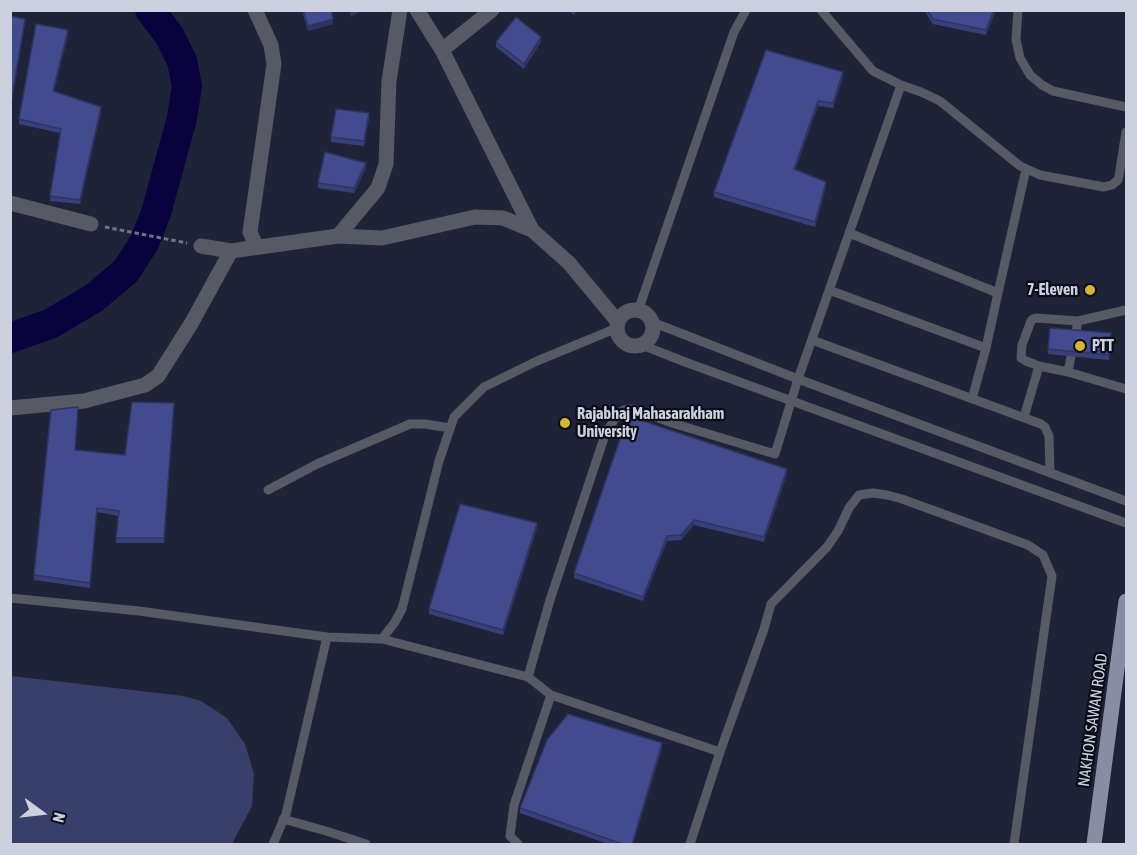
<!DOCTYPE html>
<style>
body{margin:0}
#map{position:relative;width:1137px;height:855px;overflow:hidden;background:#1f2338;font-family:"Asap Condensed",sans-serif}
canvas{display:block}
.frame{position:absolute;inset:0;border:12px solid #cdd1df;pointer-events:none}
.north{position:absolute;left:12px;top:783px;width:60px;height:60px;-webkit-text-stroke:4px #0b0d16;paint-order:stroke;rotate:105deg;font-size:16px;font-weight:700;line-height:24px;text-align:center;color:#cdd1df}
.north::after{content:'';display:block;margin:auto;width:21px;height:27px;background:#cdd1df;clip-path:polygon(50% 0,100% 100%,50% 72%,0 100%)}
</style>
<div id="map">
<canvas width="1137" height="855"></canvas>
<div class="frame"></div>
<div class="north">N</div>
</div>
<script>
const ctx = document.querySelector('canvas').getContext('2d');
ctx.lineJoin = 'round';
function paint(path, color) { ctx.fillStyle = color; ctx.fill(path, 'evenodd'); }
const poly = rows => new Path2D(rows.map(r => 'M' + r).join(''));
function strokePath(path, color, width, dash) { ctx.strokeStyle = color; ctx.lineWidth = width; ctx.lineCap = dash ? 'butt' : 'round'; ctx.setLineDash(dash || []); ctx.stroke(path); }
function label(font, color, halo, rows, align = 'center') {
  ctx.font = font + ' "Asap Condensed",sans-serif'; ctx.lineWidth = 4.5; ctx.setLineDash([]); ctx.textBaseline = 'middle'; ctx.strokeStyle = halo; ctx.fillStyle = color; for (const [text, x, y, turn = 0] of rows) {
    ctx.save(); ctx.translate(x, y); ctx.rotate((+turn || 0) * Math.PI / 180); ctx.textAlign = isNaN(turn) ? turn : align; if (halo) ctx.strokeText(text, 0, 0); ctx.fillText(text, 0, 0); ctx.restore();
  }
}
paint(poly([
 [11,676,184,696,201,701,227,718,245,744,254,774,252,806,232,844,11,844]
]), '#383f6a');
strokePath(poly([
 [10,338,50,324,94,298,126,271,144,243,156,213,182,118,187,86,182,61,169,35,150,10]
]), '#0a023f', 30);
strokePath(poly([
 [105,227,187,243]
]), '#6f7385', 3, [4.5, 3]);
strokePath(poly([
 [821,10,873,71,901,85,921,92,940,101,1020,166,1040,175,1104,187,1112,185,1118,180,1119,176,1126,132],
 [1018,10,1016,39,1020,58,1030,75,1042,85,1053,91,1126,107],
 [849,233,998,293,1026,169],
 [829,290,986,348,972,399],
 [1126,310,1078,321,1068,372,1126,389],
 [638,311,734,32,746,10],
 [652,322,798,379,1126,501],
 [812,340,1041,424,1045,427,1049,436,1050,473],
 [642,345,685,362,1126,523],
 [986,348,998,293],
 [1039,366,1068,372],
 [1024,417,1039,366,1026,361,1021,358,1022,345,1031,321,1033,319,1036,318,1078,321],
 [268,490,317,464,410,424,425,424,450,428],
 [10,598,139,611,327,637],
 [382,639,528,677,551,695,720,752],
 [528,677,550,600,605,435,617,415,622,411,627,409,634,409,672,423,775,454,798,379,901,85],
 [283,819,326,831,366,844],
 [273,844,286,814,327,637,382,639,395,622,402,609,439,461,454,417,484,387,537,361,617,328],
 [518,844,510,836,514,805,551,695],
 [690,844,720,752,764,629,771,604,827,547,838,531,849,508,859,495,873,493,887,495,902,499,1028,545,1043,555,1052,576,1014,844]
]), '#575964', 9);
strokePath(poly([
 [255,10,271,45,274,64,250,232,256,246],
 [417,10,442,50,492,10],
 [442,50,532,230],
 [10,203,91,224],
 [338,236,378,188,386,164,389,81,400,10],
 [201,246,231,251,338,236,382,238,475,217,503,218,532,230,569,263,618,322],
 '617 328a18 18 0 1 1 36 0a18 18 0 1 1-36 0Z',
 [10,408,84,401,145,385,158,376,191,324,231,251]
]), '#575964', 15);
strokePath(poly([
 [1094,844,1126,601]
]), '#888da4', 15);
paint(poly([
 [302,10,331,10,333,24,308,31],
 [568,10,577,10,574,15],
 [924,10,996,10,986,35,933,24],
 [68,35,54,91,101,112,80,204,50,201,60,133,19,124,19,119],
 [496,42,541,42,524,69,496,47],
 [843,77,833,108,818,106,795,169,826,187,815,227,714,197,714,192],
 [369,118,364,146,331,142,331,137],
 [366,168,354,193,318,188,318,183],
 [1111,338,1109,360,1048,354,1048,349],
 [174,403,164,543,116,543,118,516,97,512,90,588,34,580,34,575,75,450,125,455],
 [787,474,764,542,694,525,681,540,667,541,643,601,574,578,574,573],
 [537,528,503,635,429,614,429,609],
 [662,748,633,844,608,844,520,813,520,808]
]), '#394079');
paint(poly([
 [353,10,364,10,350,17,350,12],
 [994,10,996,10,986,35,986,30],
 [25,19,25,24,10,113,10,108],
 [333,19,333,24,308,31,308,26],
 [68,30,68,35,53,96,53,91],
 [541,37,541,42,524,69,524,64],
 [843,72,843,77,833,108,833,103],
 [818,101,818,106,794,174,794,169],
 [101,107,101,112,80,204,80,200],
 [369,113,369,118,364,146,364,141],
 [366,163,366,168,354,193,354,188],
 [826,182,826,187,815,227,815,222],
 [787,469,787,474,764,542,764,537],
 [694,520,694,525,681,540,681,535],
 [537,523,537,528,503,635,503,630],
 [667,536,667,541,643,601,643,597],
 [662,743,662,748,633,844,632,844]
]), '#2e3463');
const building = poly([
 [303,10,331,10,333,19,308,26,303,10],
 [927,10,994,10,986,30,933,19,927,10],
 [10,16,25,19,10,108,10,16],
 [516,17,541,37,524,64,496,42,516,17],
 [36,24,68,30,53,91,101,107,80,200,50,196,61,129,19,119,36,24],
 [766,50,843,72,833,103,818,101,794,169,826,182,815,222,714,192,766,50],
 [336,109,369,113,364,141,331,137,336,109],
 [325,152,366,163,354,188,318,183,325,152],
 [1050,328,1111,333,1109,355,1048,349,1050,328],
 [132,402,174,403,164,538,116,538,119,511,97,508,90,583,34,575,51,410,78,407,75,450,125,455,132,402],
 [628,416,787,469,764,537,694,520,681,535,667,536,643,597,574,573,628,416],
 [460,504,537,523,503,630,429,609,460,504],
 [568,714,662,743,632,844,622,844,520,808,547,740,568,714]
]);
paint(building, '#424b8d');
strokePath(building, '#2e3463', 1.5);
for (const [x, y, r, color] of [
 [1090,290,6,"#d4b635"],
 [1080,346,6,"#d4b635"],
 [565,423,6,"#d4b635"]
]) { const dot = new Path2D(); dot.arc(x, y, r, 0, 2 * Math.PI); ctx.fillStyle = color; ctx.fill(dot); strokePath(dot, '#0b0d16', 2); }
label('bold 16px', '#cdd1df', '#0b0d16', [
 ["7-Eleven",1078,290,"right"],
 ["PTT",1092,346],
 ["Rajabhaj Mahasarakham",577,414],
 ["University",577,432]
], 'left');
label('16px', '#cdd1df', '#0b0d16', [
 ["NAKHON SAWAN ROAD",1093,720,-82]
]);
</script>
